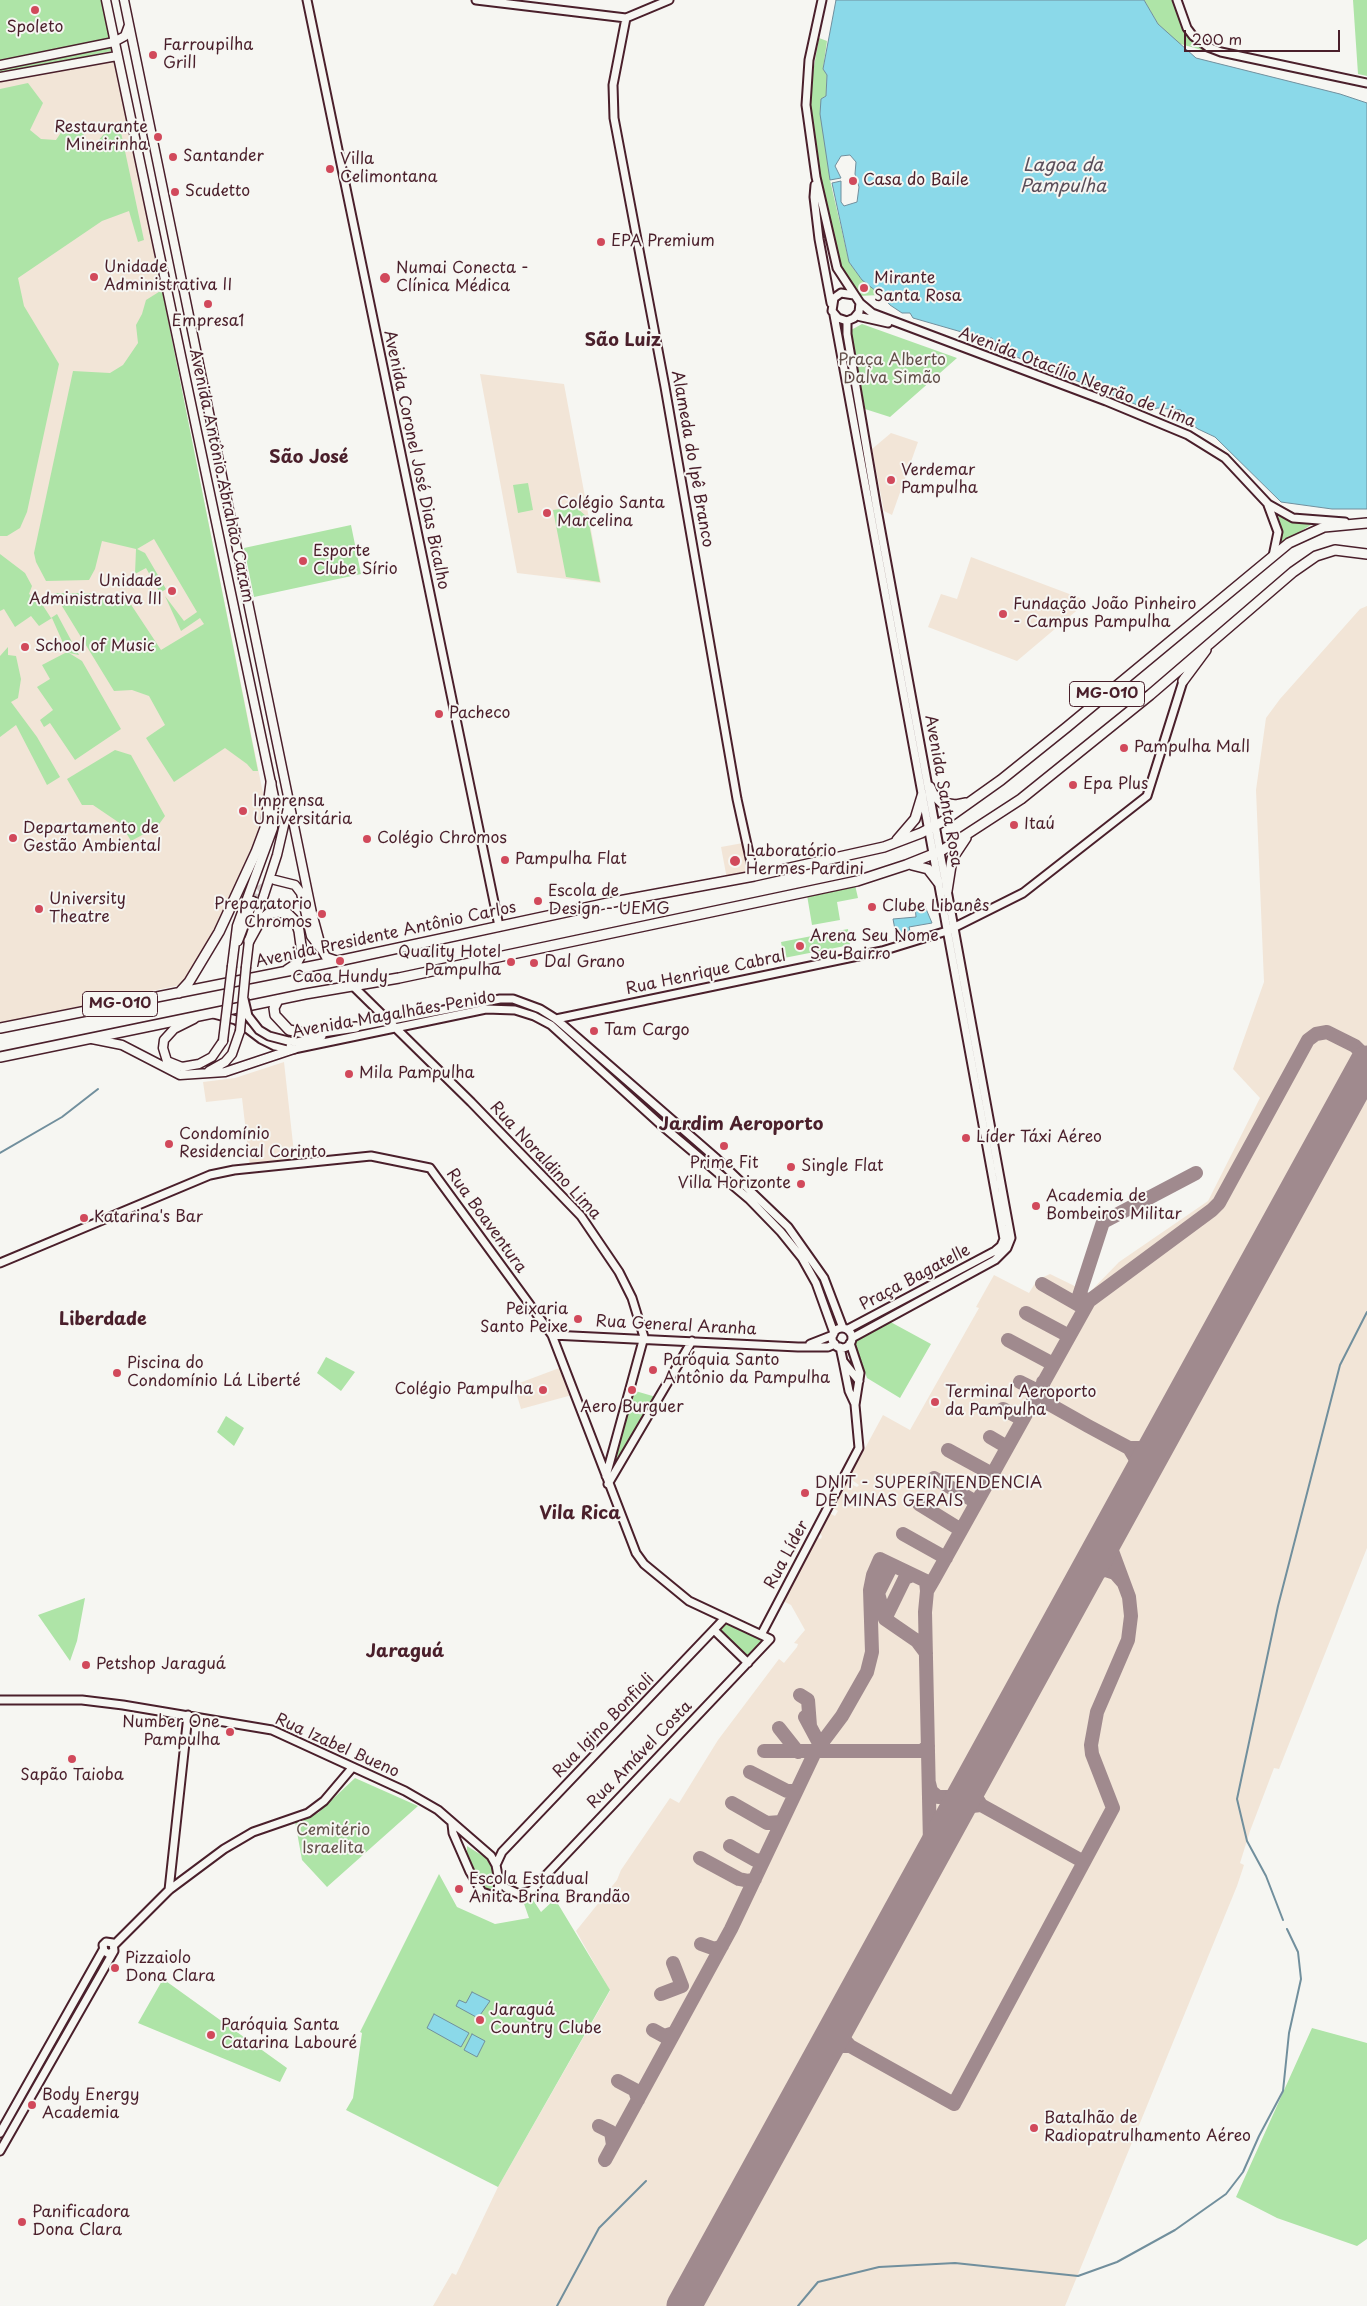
<!DOCTYPE html>
<meta charset="utf-8">
<style>
body{margin:0}
#map{position:relative;width:1367px;height:2306px;overflow:hidden;background:#f6f6f2;font-family:"Playpen Sans",sans-serif}
canvas{display:block}
.scale{position:absolute;left:1184px;top:30px;width:156px;height:22px;box-sizing:border-box;border:2px solid #4a1f2b;border-top:0;padding-left:6px;font-size:15px;line-height:18px;white-space:nowrap;color:#4a1f2b;-webkit-text-stroke:4px #f6f6f2;paint-order:stroke}
</style>
<div id="map">
<canvas width="1367" height="2306"></canvas>
<div class="scale">200 m</div>
</div>
<script>
const ctx = document.querySelector('canvas').getContext('2d');
ctx.lineJoin = 'round';
function paint(path, color) { ctx.fillStyle = color; ctx.fill(path, 'evenodd'); }
const poly = rows => new Path2D(rows.map(r => 'M' + r).join(''));
function strokePath(path, color, width, dash) { ctx.strokeStyle = color; ctx.lineWidth = width; ctx.lineCap = dash ? 'butt' : 'round'; ctx.setLineDash(dash || []); ctx.stroke(path); }
function label(font, color, halo, rows, align = 'center') {
  ctx.font = font + ' "Playpen Sans",sans-serif'; ctx.lineWidth = 4; ctx.setLineDash([]); ctx.textBaseline = 'middle'; ctx.strokeStyle = halo; ctx.fillStyle = color; for (const [text, x, y, turn = 0] of rows) {
    ctx.save(); ctx.translate(x, y); ctx.rotate((+turn || 0) * Math.PI / 180); ctx.textAlign = isNaN(turn) ? turn : align; if (halo) ctx.strokeText(text, 0, 0); ctx.fillText(text, 0, 0); ctx.restore();
  }
}
paint(poly([
 [115,60,265,803,256,836,222,918,185,984,0,1023,0,81],
 [480,374,564,384,601,583,517,573],
 [891,433,918,442,892,515,884,511,872,449],
 [971,557,1088,601,1017,661,928,627,941,594,957,599],
 [1367,606,1367,1548,1279,1769,1274,1768,1250,1831,1240,1863,1244,1865,1237,1886,1065,2306,433,2306,452,2273,456,2275,498,2187,610,1991,576,1931,617,1880,621,1870,670,1798,679,1803,718,1740,779,1659,784,1663,797,1647,798,1644,794,1643,805,1630,791,1605,783,1601,817,1537,821,1539,822,1536,819,1533,829,1513,835,1516,838,1511,833,1508,847,1482,857,1487,859,1485,849,1478,883,1415,910,1430,979,1308,976,1307,994,1275,1029,1293,1037,1280,1050,1274,1089,1293,1119,1262,1208,1201,1260,1098,1233,1069,1264,982,1256,790,1266,718,1280,699,1360,609],
 [743,843,749,874,727,879,721,847],
 [284,1062,295,1162,250,1167,242,1098,206,1102,203,1082,235,1078],
 [562,1367,572,1395,521,1409,514,1385]
]), '#f2e5d7');
paint(poly([
 [0,0,111,0,121,49,0,75],
 [1144,0,1174,0,1183,30,1194,42,1209,52,1177,43,1158,24],
 [1353,0,1367,0,1367,76,1358,74],
 [819,38,827,41,823,69,827,75,826,96,821,99,822,113,830,180,849,262,862,280,881,295,858,296,837,268,810,132,809,95],
 [28,83,43,103,30,130,41,139,56,140,64,128,77,127,84,135,86,145,97,142,110,127,119,123,144,240,138,242,129,211,102,221,18,278,24,306,59,364,27,512,20,528,7,536,0,536,0,89],
 [162,290,258,771,253,771,247,764,225,748,174,782,146,738,165,725,149,696,132,690,114,691,54,593,92,593,126,597,161,650,204,624,200,618,181,631,165,596,184,621,197,612,154,539,137,549,145,553,166,589,160,593,146,568,135,574,136,549,102,541,95,569,89,580,46,581,36,562,34,553,73,371,110,373,123,365,138,343,136,325,142,314,146,300],
 [862,324,957,358,890,417,865,409,851,330],
 [528,483,533,510,518,513,513,485],
 [576,507,588,518,600,582,566,577,553,510],
 [1277,512,1314,523,1280,544,1282,530],
 [351,525,361,574,254,597,244,548],
 [0,554,25,573,32,586,29,594,40,601,51,618,57,614,79,655,69,653,82,661,121,729,75,760,50,723,44,727,40,720,53,710,37,687,50,679,42,665,67,652,52,618,39,626,31,616,15,627,4,609,0,611],
 [8,647,8,655,16,656,21,679,18,698,11,702,37,737,60,777,47,785,16,725,0,737,0,656],
 [115,750,131,755,165,816,157,827,131,841,121,824,93,805,82,805,67,779],
 [855,885,858,898,837,902,840,920,812,925,807,895],
 [848,929,850,945,784,958,781,942],
 [885,1319,931,1344,900,1398,867,1378,855,1343,857,1335],
 [326,1357,355,1372,341,1391,317,1373],
 [632,1390,656,1397,610,1475],
 [226,1416,244,1428,234,1446,217,1432],
 [85,1598,77,1641,70,1661,38,1615],
 [726,1622,764,1640,747,1656,719,1630],
 [355,1778,418,1806,327,1887,302,1860,295,1821,318,1813],
 [467,1846,491,1861,497,1880,495,1896,483,1891,467,1860],
 [439,1874,457,1907,495,1924,529,1918,522,1898,531,1897,541,1912,555,1899,610,1990,498,2187,346,2110,353,2098,362,2033,360,2032],
 [163,1979,287,2068,280,2082,138,2023],
 [1312,2028,1367,2043,1367,2239,1357,2246,1277,2218,1236,2197]
]), '#aee4a7');
const water = poly([
 [836,0,1144,0,1158,24,1196,58,1340,94,1367,103,1367,509,1332,509,1281,502,1215,437,1198,429,1183,418,1181,410,1158,408,1150,410,1004,352,992,338,986,339,913,318,910,313,902,313,890,305,881,295,862,280,849,262,832,183,841,181,841,202,844,206,857,202,859,187,855,174,856,162,850,155,841,156,835,166,841,178,830,180,820,114,821,99,826,96,827,75,823,69,836,0],
 [924,904,932,923,909,927,910,931,896,935,893,919,916,917,915,906,924,904],
 [472,1992,490,2001,478,2018,456,2006,459,2000,466,2003,472,1992],
 [434,2014,469,2033,461,2047,427,2028,434,2014],
 [472,2034,485,2041,477,2057,464,2050,472,2034]
]);
paint(water, '#8bd9e9');
strokePath(water, '#718f9d', 1);
strokePath(poly([
 [0,1153,62,1117,98,1089],
 [1283,1920,1266,1876,1247,1841,1237,1799,1278,1606,1340,1365,1367,1312],
 [557,2306,599,2228,646,2181],
 [798,2306,818,2282,879,2267,955,2263,1078,2276,1117,2262,1175,2230,1226,2194,1243,2172,1259,2136,1283,2091,1289,2033,1301,1979,1298,1952,1287,1929]
]), '#718f9d', 2);
strokePath(poly([
 [1042,1284,1084,1308],
 [1089,1301,1079,1296,1103,1222,1196,1173],
 [1026,1313,1069,1336],
 [1008,1340,1053,1364],
 [1020,1382,1038,1391],
 [1043,1382,1043,1393,1049,1404,1088,1426,1129,1448,1145,1448,1158,1443],
 [1003,1409,1022,1419],
 [990,1437,1007,1447],
 [1129,1448,1138,1463,1139,1478],
 [948,1450,992,1474],
 [934,1478,976,1502],
 [919,1504,961,1530],
 [903,1534,946,1558],
 [895,1566,890,1569,878,1593,885,1619,917,1641,926,1653],
 [1084,1579,1092,1572,1106,1570,1115,1573,1123,1582],
 [885,1619,905,1578,913,1575],
 [800,1695,808,1700,810,1726],
 [805,1717,820,1745,825,1749],
 [779,1728,798,1752],
 [764,1751,922,1751,928,1746],
 [750,1772,787,1791,796,1791],
 [974,1779,974,1794,981,1805,1084,1862],
 [929,1783,931,1791,938,1797,952,1797,968,1789],
 [732,1803,767,1823,781,1822],
 [954,1816,963,1807,981,1805],
 [730,1846,755,1860,762,1861],
 [700,1858,739,1879,749,1881,755,1879],
 [926,1866,930,1844,925,1612,927,1591,934,1579,1089,1301,1212,1210,1219,1203,1308,1040,1316,1034,1327,1032,1355,1046,1360,1051,1362,1059,1360,1075],
 [701,1944,715,1949,722,1946],
 [661,1994,682,1986,673,1963],
 [841,2020,843,2038,850,2046,954,2104,1113,1808,1092,1754,1091,1745,1097,1712,1128,1640,1131,1616,1129,1597,1109,1543,1110,1531],
 [653,2030,664,2036,674,2033],
 [823,2054,835,2046,850,2046],
 [618,2081,635,2090,638,2100],
 [599,2126,611,2132,613,2145],
 [605,2160,731,1929,815,1752,842,1716,867,1672,872,1652,870,1590,873,1575,880,1559,926,1581,927,1591]
]), '#a08a8e', 14);
strokePath(poly([
 [684,2306,1367,1063]
]), '#a08a8e', 35);
strokePath(poly([
 [253,901,257,891,271,882]
]), '#d4cbca', 8, [8, 4]);
const secondary = poly([
 [307,0,499,926],
 [476,0,626,18,669,0],
 [822,0,809,60,806,105,816,177,837,268,860,303,859,312,854,318,847,321,838,318,832,311,834,298,841,293,854,295],
 [1177,0,1187,28,1193,36,1208,47,1221,52,1367,83],
 [626,18,613,85,614,118,665,387,737,799,754,876],
 [815,185,814,197,819,239,831,303],
 [860,303,872,313,1106,401,1188,435,1225,458,1268,504,1293,518,1345,522],
 [834,315,1004,1239,1001,1246,995,1251,848,1329],
 [857,316,888,323],
 [847,321,847,334,876,504,1011,1238,1007,1248,995,1260,852,1338],
 [1268,505,1278,532,1273,556],
 [354,987,471,1102,581,1216,619,1272,632,1298,644,1337,606,1476],
 [214,1014,236,1020,261,1039,275,1046,294,1049,486,1009,515,1010,534,1016,551,1025,660,1124,749,1199,781,1232,802,1258,816,1283,834,1333],
 [556,1019,882,951,947,931,1023,893,1147,796,1184,678],
 [351,1028,500,999,513,999,540,1009,556,1019,717,1159,788,1227,824,1278,843,1328],
 [288,1041,297,1042,322,1036],
 [0,1263,210,1175,234,1170,371,1156,430,1168,552,1335,636,1553,644,1564,689,1601,770,1639,531,1891,519,1894,506,1888,499,1881,496,1865,491,1856,438,1810,405,1791,272,1730,123,1705,82,1700,0,1700],
 '832 1338a10 10 0 1 1 20 0a10 10 0 1 1-20 0Z',
 [552,1335,798,1347,828,1347,835,1344],
 [810,1344,833,1335],
 [840,1347,843,1361,859,1381],
 [843,1361,849,1391,855,1404],
 [608,1484,692,1341],
 [714,1630,748,1663],
 [761,1635,859,1448,855,1405,860,1373,850,1343],
 [452,1824,453,1833,470,1872,482,1892,494,1896,498,1891,499,1881],
 [496,1865,502,1852,725,1618],
 [169,1890,188,1715],
 [114,1945,169,1890,224,1849,253,1832,308,1813,324,1801,352,1768],
 [0,2133,103,1950],
 [0,2151,114,1951,113,1943,106,1942,103,1945,104,1951,109,1954,112,1952]
]);
const primary = poly([
 [106,0,274,797,273,828,237,926,232,966],
 [124,0,312,913,322,950,326,957,338,961],
 [0,65,114,42,125,36,129,25],
 [0,77,117,56],
 [275,880,295,885,301,893,311,936,320,948],
 [238,941,253,901],
 [246,967,249,941,277,855,288,808],
 [194,1019,174,1029,164,1040,163,1048,167,1061,182,1067,199,1064,212,1057,223,1041],
 [92,1039,122,1045,180,1075,225,1072,294,1049],
 [209,1071,225,1062,232,1054,240,1031]
]);
const highway = poly([
 [1183,681,1206,650],
 [930,787,933,794,942,803,956,805,966,803],
 [897,840,915,819,922,796],
 [912,865,928,869,938,882],
 [947,891,952,859,966,838],
 [249,941,260,921,268,914,278,912,288,914,296,922,299,931,302,953,296,964,287,970],
 [179,993,189,982,219,932,256,852,265,828,271,783],
 [278,1000,274,1008,275,1015,289,1030,309,1034,356,1027],
 [0,1028,338,961,608,903,754,876,884,847,921,833,942,822,1001,780,1067,727,1289,543,1324,527,1367,523],
 [0,1057,305,994,399,978,857,881,906,865,941,851,1021,799,1150,695,1293,572,1316,556,1335,550,1367,554]
]);
strokePath(secondary, '#4a1f2b', 11);
strokePath(primary, '#4a1f2b', 11);
strokePath(highway, '#4a1f2b', 12);
strokePath(secondary, '#f6f6f2', 7);
strokePath(primary, '#f6f6f2', 8);
strokePath(highway, '#f6f6f2', 9);
const secondaryBridge = poly([
 [244,999,248,1016,259,1030,269,1036,288,1041]
]);
const primaryBridge = poly([
 [240,1031,246,967],
 [223,1041,232,966]
]);
strokePath(secondaryBridge, '#4a1f2b', 11, []);
strokePath(primaryBridge, '#4a1f2b', 11, []);
strokePath(secondaryBridge, '#f6f6f2', 7);
strokePath(primaryBridge, '#f6f6f2', 8);
for (const [x, y, r, color] of [
 [35,10,5,"#d1495b"],
 [153,55,5,"#d1495b"],
 [158,137,5,"#d1495b"],
 [173,157,5,"#d1495b"],
 [330,169,5,"#d1495b"],
 [853,181,5,"#d1495b"],
 [175,192,5,"#d1495b"],
 [601,242,5,"#d1495b"],
 [94,277,5,"#d1495b"],
 [385,278,6,"#d1495b"],
 [864,288,5,"#d1495b"],
 [208,304,5,"#d1495b"],
 [891,480,5,"#d1495b"],
 [547,513,5,"#d1495b"],
 [303,561,5,"#d1495b"],
 [172,591,5,"#d1495b"],
 [1003,614,5,"#d1495b"],
 [25,647,5,"#d1495b"],
 [439,714,5,"#d1495b"],
 [1124,748,5,"#d1495b"],
 [1073,785,5,"#d1495b"],
 [243,811,5,"#d1495b"],
 [1014,825,5,"#d1495b"],
 [13,838,5,"#d1495b"],
 [367,839,5,"#d1495b"],
 [505,860,5,"#d1495b"],
 [735,861,6,"#d1495b"],
 [538,901,5,"#d1495b"],
 [872,907,5,"#d1495b"],
 [39,909,5,"#d1495b"],
 [322,914,5,"#d1495b"],
 [800,946,5,"#d1495b"],
 [340,961,5,"#d1495b"],
 [511,962,5,"#d1495b"],
 [534,963,5,"#d1495b"],
 [594,1031,5,"#d1495b"],
 [349,1074,5,"#d1495b"],
 [966,1138,5,"#d1495b"],
 [169,1144,5,"#d1495b"],
 [724,1146,5,"#d1495b"],
 [791,1167,5,"#d1495b"],
 [801,1184,5,"#d1495b"],
 [1036,1206,5,"#d1495b"],
 [84,1218,5,"#d1495b"],
 [578,1319,5,"#d1495b"],
 [653,1370,5,"#d1495b"],
 [117,1373,5,"#d1495b"],
 [543,1390,5,"#d1495b"],
 [632,1390,5,"#d1495b"],
 [935,1402,5,"#d1495b"],
 [805,1493,5,"#d1495b"],
 [86,1665,5,"#d1495b"],
 [230,1732,5,"#d1495b"],
 [72,1759,5,"#d1495b"],
 [459,1889,5,"#d1495b"],
 [115,1968,5,"#d1495b"],
 [480,2020,5,"#d1495b"],
 [211,2035,5,"#d1495b"],
 [32,2105,5,"#d1495b"],
 [1034,2128,5,"#d1495b"],
 [22,2222,5,"#d1495b"]
]) { const dot = new Path2D(); dot.arc(x, y, r, 0, 2 * Math.PI); ctx.fillStyle = color; ctx.fill(dot); strokePath(dot, '#f6f6f2', 2); }
for (const [x, y, w] of [
 [1107,694,75],
 [120,1004,75]
]) { const box = new Path2D(); box.roundRect(x - w / 2, y - 12.5, w, 25, 4); ctx.fillStyle = '#f6f6f2'; ctx.fill(box); strokePath(box, '#4a1f2b', 1); }
label('bold 15px', '#4a1f2b', null, [
 ["MG-010",1107,694],
 ["MG-010",120,1004]
]);
label('16px', '#4a1f2b', '#f6f6f2', [
 ["Spoleto",35,28,"center"],
 ["Farroupilha",163,46],
 ["Grill",163,64],
 ["Restaurante",148,128,"right"],
 ["Mineirinha",148,146,"right"],
 ["Santander",183,157],
 ["Villa",340,160],
 ["Celimontana",340,178],
 ["Casa do Baile",863,181],
 ["Scudetto",185,192],
 ["EPA Premium",611,242],
 ["Unidade",104,268],
 ["Administrativa II",104,286],
 ["Numai Conecta -",396,269],
 ["Clínica Médica",396,287],
 ["Mirante",874,279],
 ["Santa Rosa",874,297],
 ["Empresa1",208,322,"center"],
 ["Verdemar",901,471],
 ["Pampulha",901,489],
 ["Colégio Santa",557,504],
 ["Marcelina",557,522],
 ["Esporte",313,552],
 ["Clube Sírio",313,570],
 ["Unidade",162,582,"right"],
 ["Administrativa III",162,600,"right"],
 ["Fundação João Pinheiro",1013,605],
 ["- Campus Pampulha",1013,623],
 ["School of Music",35,647],
 ["Pacheco",449,714],
 ["Pampulha Mall",1134,748],
 ["Epa Plus",1083,785],
 ["Imprensa",253,802],
 ["Universitária",253,820],
 ["Itaú",1024,825],
 ["Departamento de",23,829],
 ["Gestão Ambiental",23,847],
 ["Colégio Chromos",377,839],
 ["Laboratório",746,852],
 ["Hermes Pardini",746,870],
 ["Pampulha Flat",515,860],
 ["Escola de",548,892],
 ["Design - UEMG",548,910],
 ["University",49,900],
 ["Theatre",49,918],
 ["Preparatorio",312,905,"right"],
 ["Chromos",312,923,"right"],
 ["Clube Libanês",882,907],
 ["Arena Seu Nome",810,937],
 ["Seu Bairro",810,955],
 ["Quality Hotel",501,953,"right"],
 ["Pampulha",501,971,"right"],
 ["Dal Grano",544,963],
 ["Caoa Hundy",340,978,"center"],
 ["Tam Cargo",604,1031],
 ["Mila Pampulha",359,1074],
 ["Condomínio",179,1135],
 ["Residencial Corinto",179,1153],
 ["Líder Táxi Aéreo",976,1138],
 ["Prime Fit",724,1164,"center"],
 ["Single Flat",801,1167],
 ["Villa Horizonte",791,1184,"right"],
 ["Academia de",1046,1197],
 ["Bombeiros Militar",1046,1215],
 ["Katarina's Bar",94,1218],
 ["Peixaria",568,1310,"right"],
 ["Santo Peixe",568,1328,"right"],
 ["Paróquia Santo",663,1361],
 ["Antônio da Pampulha",663,1379],
 ["Piscina do",127,1364],
 ["Condomínio Lá Liberté",127,1382],
 ["Colégio Pampulha",533,1390,"right"],
 ["Terminal Aeroporto",945,1393],
 ["da Pampulha",945,1411],
 ["Aero Burguer",632,1408,"center"],
 ["DNIT - SUPERINTENDENCIA",815,1484],
 ["DE MINAS GERAIS",815,1502],
 ["Petshop Jaraguá",96,1665],
 ["Number One",220,1723,"right"],
 ["Pampulha",220,1741,"right"],
 ["Sapão Taioba",72,1776,"center"],
 ["Escola Estadual",469,1880],
 ["Anita Brina Brandão",469,1898],
 ["Pizzaiolo",125,1959],
 ["Dona Clara",125,1977],
 ["Jaraguá",490,2011],
 ["Country Clube",490,2029],
 ["Paróquia Santa",221,2026],
 ["Catarina Labouré",221,2044],
 ["Body Energy",42,2096],
 ["Academia",42,2114],
 ["Batalhão de",1044,2119],
 ["Radiopatrulhamento Aéreo",1044,2137],
 ["Panificadora",32,2213],
 ["Dona Clara",32,2231]
], 'left');
label('16px', '#63504a', '#f6f6f2', [
 ["Praça Alberto",892,361],
 ["Dalva Simão",892,379],
 ["Cemitério",333,1831],
 ["Israelita",333,1849]
]);
label('16px', '#4a1f2b', '#f6f6f2', [
 ["Avenida Otacílio Negrão de Lima",1077,378,21],
 ["Alameda do Ipê Branco",692,459,80],
 ["Avenida Coronel José Dias Bicalho",416,460,78],
 ["Avenida Antônio Abrahão Caram",221,476,78],
 ["Avenida Santa Rosa",943,791,80],
 ["Avenida Presidente Antônio Carlos",386,935,-12],
 ["Rua Henrique Cabral",706,973,-12],
 ["Avenida Magalhães Penido",394,1015,-10],
 ["Rua Noraldino Lima",545,1161,47],
 ["Rua Boaventura",486,1221,54],
 ["Praça Bagatelle",915,1278,-28],
 ["Rua General Aranha",676,1326,3],
 ["Rua Líder",787,1555,-62],
 ["Rua Igino Bonfioli",604,1726,-46],
 ["Rua Izabel Bueno",337,1746,24],
 ["Rua Amável Costa",640,1755,-46]
]);
label('italic 18px', '#5a4e5a', '#f6f6f2', [
 ["Lagoa da",1063,166],
 ["Pampulha",1063,187]
]);
label('bold 18px', '#4a1f2b', '#f6f6f2', [
 ["São Luiz",623,341],
 ["São José",309,458],
 ["Jardim Aeroporto",741,1125],
 ["Liberdade",103,1320],
 ["Vila Rica",580,1514],
 ["Jaraguá",405,1652]
]);
</script>
